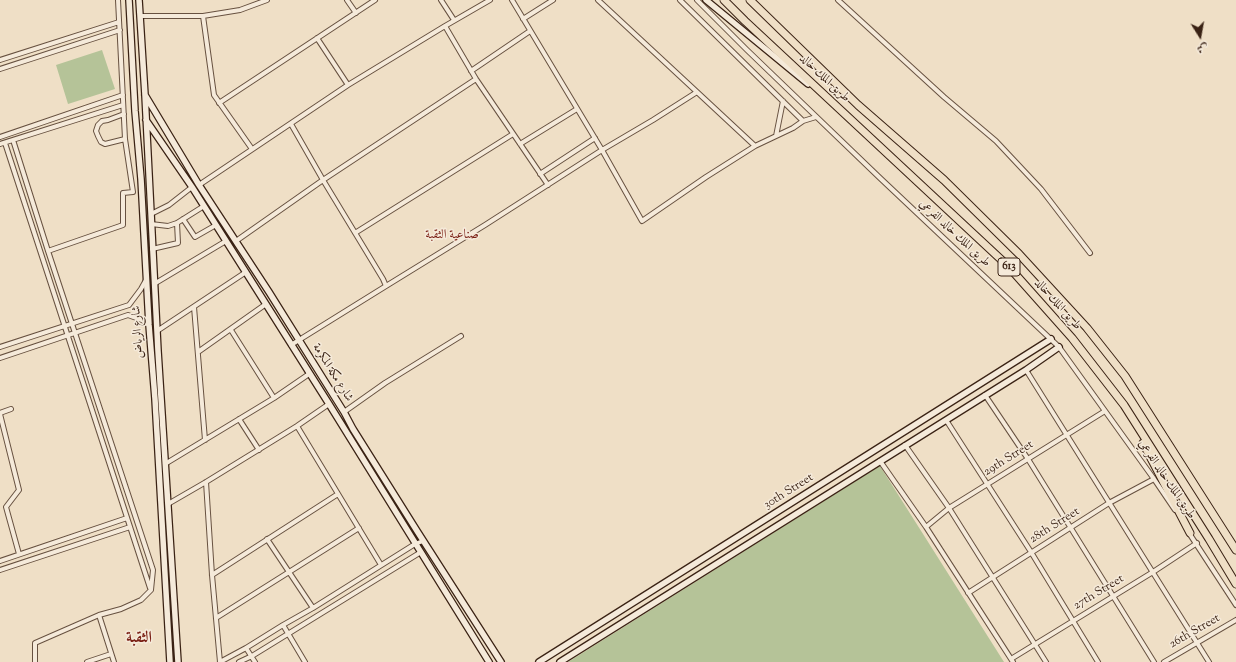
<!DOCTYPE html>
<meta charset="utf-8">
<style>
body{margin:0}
#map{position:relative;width:1236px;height:662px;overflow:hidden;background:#efdfc6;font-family:"Sorts Mill Goudy",Amiri,serif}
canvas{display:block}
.north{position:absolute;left:1180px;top:16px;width:40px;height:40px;-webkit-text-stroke:3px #f5eada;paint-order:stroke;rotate:169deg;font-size:11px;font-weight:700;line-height:16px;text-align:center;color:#3a2214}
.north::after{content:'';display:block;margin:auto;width:14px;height:18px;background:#3a2214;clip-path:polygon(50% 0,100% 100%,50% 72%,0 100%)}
</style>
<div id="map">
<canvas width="1236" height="662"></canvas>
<div class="north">ش</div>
</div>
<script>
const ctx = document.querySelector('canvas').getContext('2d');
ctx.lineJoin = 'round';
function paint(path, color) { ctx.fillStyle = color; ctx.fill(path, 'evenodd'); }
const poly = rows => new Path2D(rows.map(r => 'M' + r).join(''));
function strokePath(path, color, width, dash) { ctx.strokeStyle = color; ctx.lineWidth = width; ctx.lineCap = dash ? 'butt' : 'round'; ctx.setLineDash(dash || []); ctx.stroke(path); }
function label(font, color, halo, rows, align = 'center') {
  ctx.font = font + ' "Sorts Mill Goudy",Amiri,serif'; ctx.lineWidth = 3; ctx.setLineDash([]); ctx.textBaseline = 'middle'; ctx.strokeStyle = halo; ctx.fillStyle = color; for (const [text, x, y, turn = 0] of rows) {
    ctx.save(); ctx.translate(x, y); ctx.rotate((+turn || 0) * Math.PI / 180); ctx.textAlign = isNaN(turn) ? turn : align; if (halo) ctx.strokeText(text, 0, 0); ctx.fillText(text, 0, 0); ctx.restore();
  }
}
paint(poly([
 [102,50,115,89,68,104,56,65],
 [880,466,1004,662,568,662]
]), '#b5c398');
const street = poly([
 [347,0,356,13],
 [441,0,454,20],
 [512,0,602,150,642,221,706,177,755,146,793,128,803,121,680,0],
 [598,0,697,92,755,146],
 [697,0,747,50,880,178,1059,347,1154,479,1175,510],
 [838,0,944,97,996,141,1041,189,1090,253],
 [140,16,203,16,240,10,267,0],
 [203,16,214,95,252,149],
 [523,19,553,0],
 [445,26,476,79,548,185],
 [317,38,348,85],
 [0,60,119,22],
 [0,69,120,30],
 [471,71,530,31],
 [219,103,375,0],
 [124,114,108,120,102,121,98,125,96,131,98,136,101,142,105,144,125,139],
 [803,121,816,117],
 [291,124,323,180,476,79],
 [776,136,783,101],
 [0,137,123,95],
 [13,140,48,251,153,570,151,590,141,600,121,609,99,615,35,643,35,662],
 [5,143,150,588],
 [0,144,123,105],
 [520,144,577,109],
 [540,174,595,138],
 [199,185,348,85,445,26,490,0],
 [151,214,169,205,192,187],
 [183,219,195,237,216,225],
 [151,224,168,226,177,223,204,206],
 [355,233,513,134],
 [236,241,323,180,383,279,386,286,291,345],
 [152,249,178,243,177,223],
 [48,251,123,225,123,193,133,192,125,139,118,0],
 [154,284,226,241],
 [386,286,485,225,602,150,653,120,697,92],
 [194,307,205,440],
 [231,330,274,398],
 [157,331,246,272],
 [0,347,129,305,141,289,146,280],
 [198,352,266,304],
 [0,358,128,315,142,320,149,325],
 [1026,370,1209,662],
 [985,395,1028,459,1154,662],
 [344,412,385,383,461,336],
 [0,413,11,409],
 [0,414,19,490,6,507,19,554],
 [239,419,259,450],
 [946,420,1031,552,1098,662],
 [297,426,381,565],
 [905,445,949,508,1046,662],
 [880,461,926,527,1013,662],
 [165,464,274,398,309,374],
 [206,482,212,575,220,662],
 [168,504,206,482,297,426,329,404],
 [926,527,949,508,1105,411],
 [1189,533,1236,605],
 [267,539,313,608],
 [0,561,127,518],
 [0,570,130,527],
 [212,575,338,494],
 [968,593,1109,503,1154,479],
 [99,615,114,662],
 [216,618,359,528],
 [283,625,305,662],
 [246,648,255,662],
 [1011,659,1153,572,1197,543],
 [87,662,111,654],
 [220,662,246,648,283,625,313,608,415,544,423,541],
 [239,662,252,656,421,552],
 [1164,662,1236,620]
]);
const secondary = poly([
 [129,0,135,111,141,179,149,325,155,399,170,662],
 [139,0,145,95,158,351,178,662],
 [706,0,808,84],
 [145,95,199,185,269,292,344,412,353,429,417,531,501,662],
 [146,120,192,187,329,404,489,662],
 [539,662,1051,339],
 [560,662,1026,370,1059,347]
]);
const highway = poly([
 [724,0,745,21,1008,266,1072,338,1124,405,1209,539,1236,584],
 [750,0,858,105,944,180,1019,254,1087,328,1125,376,1236,550],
 [1143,443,1190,533]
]);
strokePath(street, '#675140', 6);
strokePath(secondary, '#3a2214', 8);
strokePath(highway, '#3a2214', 9);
strokePath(street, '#f5eada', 4);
strokePath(secondary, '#f5eada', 5.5);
strokePath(highway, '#efdfc6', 7);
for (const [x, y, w] of [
 [1009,267,22]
]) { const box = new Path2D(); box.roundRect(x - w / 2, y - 9, w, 18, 3); ctx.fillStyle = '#f5eada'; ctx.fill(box); strokePath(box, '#3a2214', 1); }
label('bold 11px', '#3a2214', null, [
 ["613",1009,267]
]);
label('12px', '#3a2214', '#f5eada', [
 ["طريق الملك خالد",824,79,43],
 ["طريق الملك خالد الفرعي",954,234,43],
 ["طريق الملك خالد",1057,305,48],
 ["شارع الرياض",139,332,-94],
 ["شارع مكة المكرمة",332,373,58],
 ["29th Street",1009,459,-32],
 ["طريق الملك خالد الفرعي",1166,480,56],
 ["30th Street",789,492,-32],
 ["28th Street",1055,526,-32],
 ["27th Street",1099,593,-31],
 ["26th Street",1195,632,-30]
]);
label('13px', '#7a1f14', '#f5eada', [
 ["صناعية الثقبة",452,236]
]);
label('bold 16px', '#7a1f14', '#f5eada', [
 ["الثقبة",139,639]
]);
</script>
